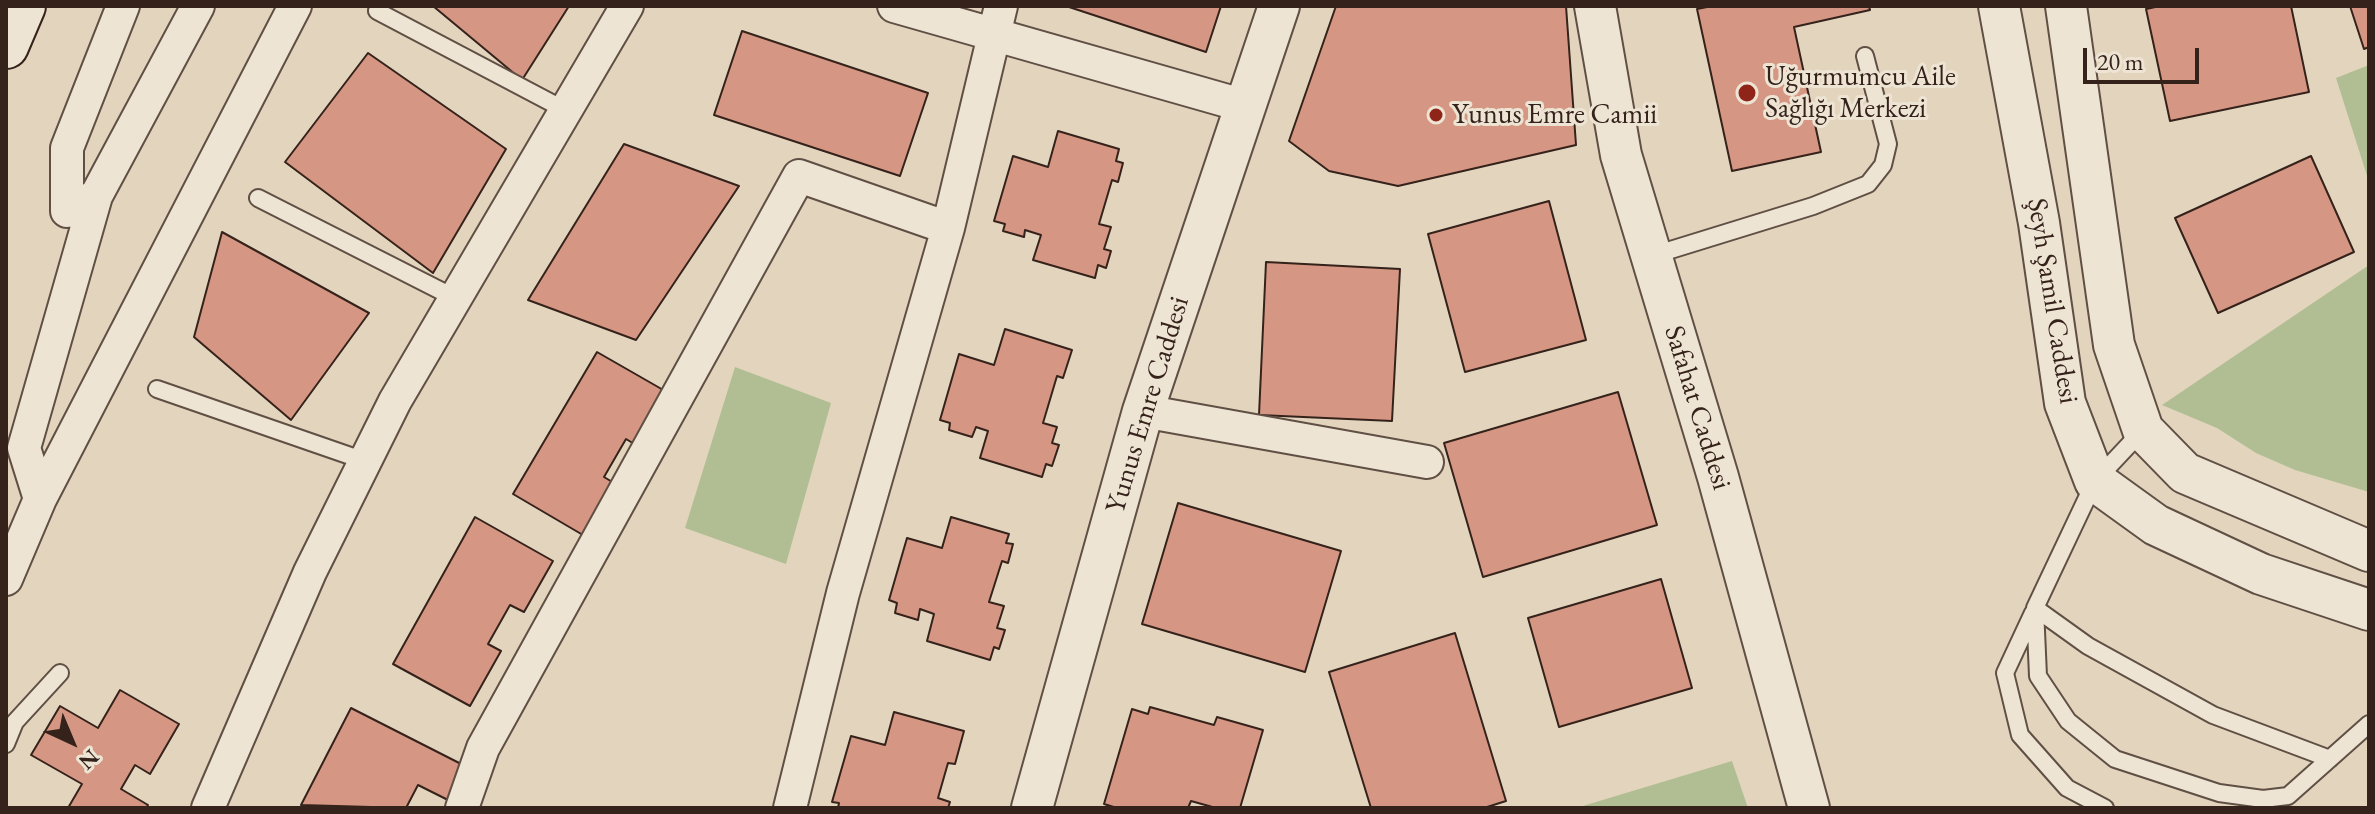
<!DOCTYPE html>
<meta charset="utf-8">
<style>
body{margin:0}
#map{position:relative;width:2375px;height:814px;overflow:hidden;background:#e3d5bd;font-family:"EB Garamond",serif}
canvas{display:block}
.frame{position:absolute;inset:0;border:8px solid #35221b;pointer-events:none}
.north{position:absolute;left:32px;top:702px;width:80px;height:80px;-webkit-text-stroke:6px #ede4d4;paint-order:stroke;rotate:136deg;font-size:22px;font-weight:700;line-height:32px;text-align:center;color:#35221b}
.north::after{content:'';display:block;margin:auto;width:28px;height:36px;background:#35221b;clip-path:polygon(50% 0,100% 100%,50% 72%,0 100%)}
.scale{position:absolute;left:2083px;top:48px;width:116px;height:36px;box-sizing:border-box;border:4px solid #35221b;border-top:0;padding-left:10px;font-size:24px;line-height:28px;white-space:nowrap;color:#35221b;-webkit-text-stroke:6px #ede4d4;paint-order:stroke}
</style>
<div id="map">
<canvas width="2375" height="814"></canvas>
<div class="frame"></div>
<div class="north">N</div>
<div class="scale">20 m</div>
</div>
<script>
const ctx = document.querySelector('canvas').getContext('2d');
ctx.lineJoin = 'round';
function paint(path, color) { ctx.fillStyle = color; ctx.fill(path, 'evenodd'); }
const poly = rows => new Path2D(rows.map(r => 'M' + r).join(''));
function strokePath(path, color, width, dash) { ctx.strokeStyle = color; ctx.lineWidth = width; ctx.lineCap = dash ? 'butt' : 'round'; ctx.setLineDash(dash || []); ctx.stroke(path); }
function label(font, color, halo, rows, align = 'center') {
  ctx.font = font + ' "EB Garamond",serif'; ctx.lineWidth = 6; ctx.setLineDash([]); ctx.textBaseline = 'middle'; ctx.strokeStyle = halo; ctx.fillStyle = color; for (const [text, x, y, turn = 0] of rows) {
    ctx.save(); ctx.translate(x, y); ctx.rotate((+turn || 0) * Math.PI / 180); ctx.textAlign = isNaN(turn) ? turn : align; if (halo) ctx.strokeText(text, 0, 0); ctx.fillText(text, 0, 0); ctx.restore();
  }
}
paint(poly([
 [2369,65,2369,182,2336,78],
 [2369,265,2369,492,2295,470,2256,453,2217,428,2162,405],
 [735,367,831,403,786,564,685,528],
 [1732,761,1748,808,1576,808]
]), '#b1be93');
const building = poly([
 [433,6,569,6,522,80,433,6],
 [1066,6,1221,6,1206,52,1066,6],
 [1336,6,1566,6,1576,145,1398,186,1329,171,1289,141,1336,6],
 [1712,6,1869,6,1870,10,1794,27,1821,152,1732,171,1697,9,1712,6],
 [2160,6,2291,6,2309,92,2170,121,2146,9,2160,6],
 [2350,6,2369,6,2369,47,2364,49,2350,6],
 [742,31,928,93,900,176,714,115,742,31],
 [368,53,506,149,433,273,285,162,368,53],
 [1058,131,1119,149,1116,161,1123,163,1118,182,1112,180,1099,224,1111,227,1104,249,1111,251,1106,268,1098,265,1095,278,1033,260,1041,235,1025,230,1024,237,1003,231,1005,224,994,221,1013,156,1048,167,1058,131],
 [624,144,739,186,636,340,528,300,624,144],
 [2311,156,2354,252,2218,313,2175,218,2311,156],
 [1549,201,1586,340,1465,372,1428,234,1549,201],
 [222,232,369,313,291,420,194,337,222,232],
 [1266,262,1400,269,1392,421,1259,415,1266,262],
 [1005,329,1072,350,1063,378,1057,376,1043,423,1057,427,1052,443,1059,445,1052,466,1046,464,1042,477,980,458,988,431,976,427,972,437,949,430,950,423,940,420,959,354,994,365,1005,329],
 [597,352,672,395,641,448,626,439,604,477,619,486,588,538,513,494,597,352],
 [1618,392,1657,525,1483,577,1444,443,1618,392],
 [1178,503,1341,551,1305,672,1142,624,1178,503],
 [475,517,553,561,524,612,510,605,488,644,501,651,470,706,393,664,475,517],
 [951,517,1009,534,1006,543,1013,544,1008,563,1002,561,989,602,1004,606,997,628,1005,630,999,649,994,647,990,660,927,641,934,614,920,609,918,620,895,613,897,603,889,600,907,538,942,548,951,517],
 [1661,579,1692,688,1559,727,1528,618,1661,579],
 [1455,633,1506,801,1484,808,1371,808,1329,672,1455,633],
 [120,690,179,724,150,774,135,765,121,789,148,805,146,808,68,808,82,784,31,755,60,706,98,728,120,690],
 [1150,707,1214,725,1217,717,1263,730,1240,808,1216,808,1191,801,1188,808,1117,808,1104,804,1132,709,1148,714,1150,707],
 [351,708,471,769,454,803,418,785,406,808,301,805,351,708],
 [894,712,964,731,955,764,948,763,938,798,950,802,948,808,838,808,839,803,832,802,851,736,885,745,894,712]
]);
paint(building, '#d59783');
strokePath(building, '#35221b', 2);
const service = poly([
 [377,11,565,110],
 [258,198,455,298],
 [1651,256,1813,206,1868,184,1883,165,1888,144,1865,56],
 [157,389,365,461],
 [2142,431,2095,481,2035,608,2088,646,2213,715,2330,759],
 [2035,608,2038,676,2068,721,2115,759,2219,793,2263,799,2288,796,2369,724],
 [2033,613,2005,673,2020,735,2067,788,2105,808],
 [6,744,15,722,60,673]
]);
const minor = poly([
 [123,6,67,148,67,211,96,196,198,6],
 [894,6,1245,106],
 [96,196,24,448,40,499,295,6],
 [1143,411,1427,462],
 [6,579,40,499],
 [208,808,310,572,395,401,627,6],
 [462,808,483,748,799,176,948,228],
 [790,808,843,593,948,228,1001,6]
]);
const tertiary = poly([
 [1595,6,1621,155,1718,477,1809,808],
 [1999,6,2039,223,2065,403,2095,481,2156,525,2261,574,2369,610],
 [2066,6,2114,345,2143,430,2185,473,2369,551],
 [1032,808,1143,411,1279,6]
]);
const secondary = poly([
 [6,46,23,6]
]);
strokePath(service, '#604f44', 20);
strokePath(minor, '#604f44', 36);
strokePath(tertiary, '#604f44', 44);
strokePath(secondary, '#35221b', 48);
strokePath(service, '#ede4d4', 16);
strokePath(minor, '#ede4d4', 32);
strokePath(tertiary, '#ede4d4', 40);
strokePath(secondary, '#ede4d4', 44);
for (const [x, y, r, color] of [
 [1747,93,10,"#8f2418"],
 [1436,115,8,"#8f2418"]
]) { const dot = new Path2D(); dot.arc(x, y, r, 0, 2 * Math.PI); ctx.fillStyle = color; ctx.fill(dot); strokePath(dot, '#ede4d4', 3); }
label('28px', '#35221b', '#ede4d4', [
 ["Uğurmumcu Aile",1765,77],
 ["Sağlığı Merkezi",1765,109],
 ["Yunus Emre Camii",1452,115]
], 'left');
label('28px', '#35221b', '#ede4d4', [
 ["Şeyh Şamil Caddesi",2052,301,81],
 ["Yunus Emre Caddesi",1148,405,-73],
 ["Safahat Caddesi",1697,408,73]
]);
</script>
